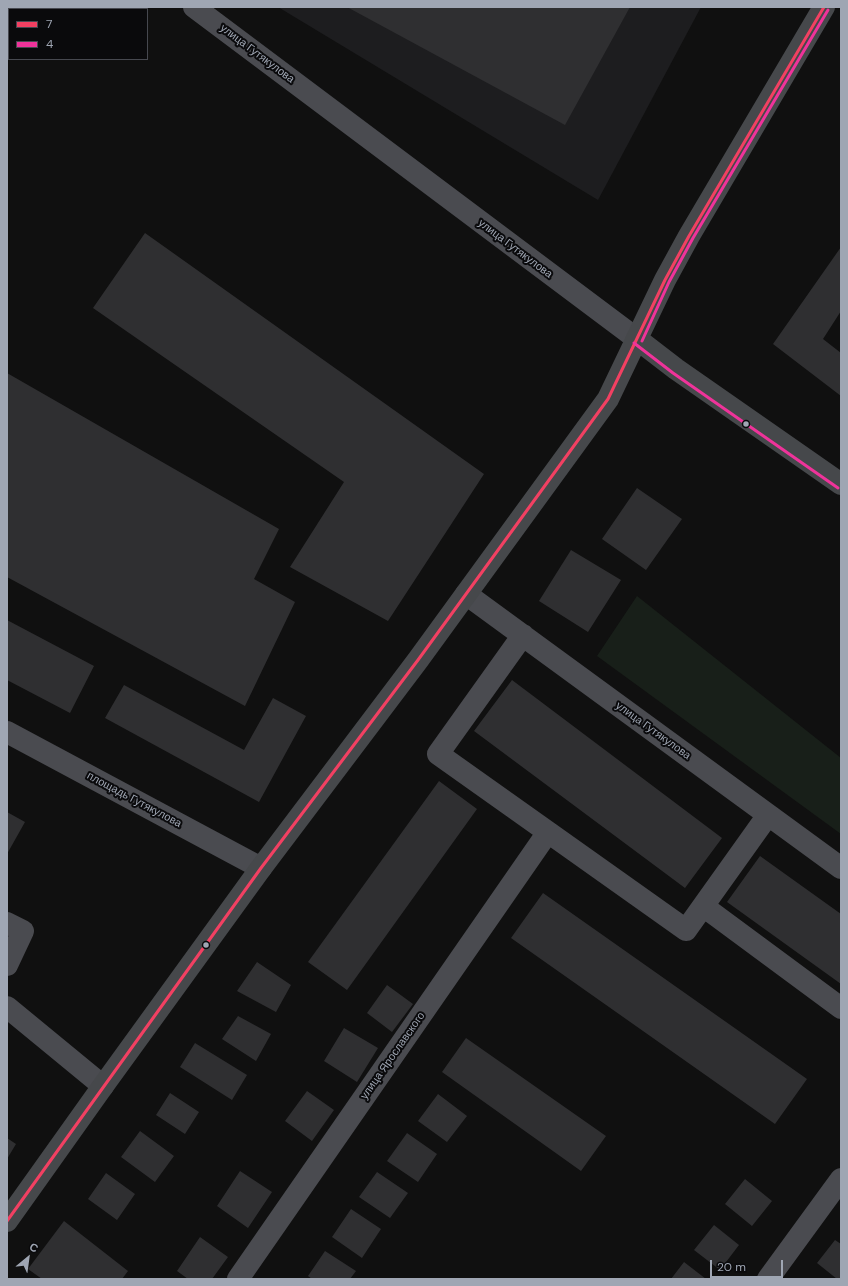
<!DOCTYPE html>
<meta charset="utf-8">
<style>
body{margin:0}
#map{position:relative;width:848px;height:1286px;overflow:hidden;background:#101010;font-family:"DM Sans",sans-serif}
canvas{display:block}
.frame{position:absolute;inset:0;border:8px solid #9fa6b3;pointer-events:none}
.legend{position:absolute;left:8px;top:8px;width:140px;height:52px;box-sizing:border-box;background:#0a0a0c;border:1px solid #46484f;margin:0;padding:5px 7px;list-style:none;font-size:12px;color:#9fa6b3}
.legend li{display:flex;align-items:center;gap:8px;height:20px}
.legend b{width:20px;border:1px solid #46484f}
.north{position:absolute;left:8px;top:1238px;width:40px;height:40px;-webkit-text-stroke:3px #0a0a0c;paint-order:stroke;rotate:29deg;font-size:11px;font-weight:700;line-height:16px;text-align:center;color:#9fa6b3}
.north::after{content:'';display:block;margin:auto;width:14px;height:18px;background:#9fa6b3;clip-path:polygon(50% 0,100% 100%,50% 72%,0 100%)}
.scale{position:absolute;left:710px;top:1260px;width:73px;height:18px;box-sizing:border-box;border:2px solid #9fa6b3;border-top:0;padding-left:5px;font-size:12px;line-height:14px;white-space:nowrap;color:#9fa6b3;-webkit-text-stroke:3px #0a0a0c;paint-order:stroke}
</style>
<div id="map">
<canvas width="848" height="1286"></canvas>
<div class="frame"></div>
<ul class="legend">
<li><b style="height:5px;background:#f24062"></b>7</li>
<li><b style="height:5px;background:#ef339a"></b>4</li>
</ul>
<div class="north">С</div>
<div class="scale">20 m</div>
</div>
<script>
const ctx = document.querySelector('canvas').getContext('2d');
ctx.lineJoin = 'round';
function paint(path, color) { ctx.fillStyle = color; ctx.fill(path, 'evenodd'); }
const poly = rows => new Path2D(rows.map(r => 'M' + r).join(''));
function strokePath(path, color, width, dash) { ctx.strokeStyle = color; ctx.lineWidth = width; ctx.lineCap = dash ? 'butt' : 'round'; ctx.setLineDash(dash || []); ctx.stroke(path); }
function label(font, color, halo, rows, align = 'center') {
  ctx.font = font + ' "DM Sans",sans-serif'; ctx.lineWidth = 4; ctx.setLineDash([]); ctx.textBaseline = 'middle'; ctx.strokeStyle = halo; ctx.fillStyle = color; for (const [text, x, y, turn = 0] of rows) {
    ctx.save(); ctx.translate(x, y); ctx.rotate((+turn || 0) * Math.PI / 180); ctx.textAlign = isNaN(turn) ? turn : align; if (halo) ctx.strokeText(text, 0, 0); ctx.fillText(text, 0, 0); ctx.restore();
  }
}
paint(poly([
 [278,7,701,7,598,200]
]), '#1d1d1f');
paint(poly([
 [637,596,841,758,841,834,597,656]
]), '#181f19');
paint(poly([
 [347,7,630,7,565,125],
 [145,233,484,474,388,621,290,567,344,482,93,308],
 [841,247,841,311,823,339,841,353,841,396,773,344],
 [7,373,279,529,254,579,295,602,245,706,7,577],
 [637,488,682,519,646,570,602,539],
 [571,550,621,580,588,632,539,601],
 [7,620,94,666,70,713,7,680],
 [512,680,722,838,685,888,474,731],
 [124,685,244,750,273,698,306,716,259,802,105,718],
 [439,781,477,809,347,990,308,962],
 [7,812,25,822,7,854],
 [760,856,841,914,841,984,727,902],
 [543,893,807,1079,775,1124,511,938],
 [257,962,291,985,276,1012,237,991],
 [387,985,413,1004,392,1032,367,1013],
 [238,1016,271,1034,256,1061,222,1039],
 [344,1028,378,1048,357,1082,324,1061],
 [466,1038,606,1136,581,1171,442,1072],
 [195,1043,247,1075,232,1100,180,1067],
 [307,1091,334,1110,312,1141,285,1121],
 [170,1093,199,1112,185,1134,156,1115],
 [438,1094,467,1116,447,1142,418,1121],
 [140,1131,174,1156,155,1182,121,1157],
 [407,1133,437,1154,418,1182,387,1161],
 [7,1138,16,1144,7,1159],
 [240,1171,272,1192,248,1228,217,1206],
 [377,1172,408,1193,390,1218,359,1197],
 [106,1173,135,1194,117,1220,88,1199],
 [745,1179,772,1201,752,1226,725,1204],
 [351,1209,381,1229,362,1258,332,1237],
 [64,1221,128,1271,122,1279,42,1279,28,1269],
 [714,1225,739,1245,720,1270,694,1250],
 [200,1237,228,1257,212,1279,188,1279,177,1271],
 [835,1240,841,1244,841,1279,837,1279,817,1263],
 [325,1251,356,1271,350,1279,312,1279,308,1276],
 [684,1262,706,1279,671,1279]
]), '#2f2f31');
strokePath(poly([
 [194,7,637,339],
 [466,594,841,868],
 [523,635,438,754,686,930,768,815],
 [7,732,261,868],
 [703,906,841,1008],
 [7,923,23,931,7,965],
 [7,1007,103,1086],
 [238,1279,548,832],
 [768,1279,841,1179]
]), '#4a4b50', 22);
strokePath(poly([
 [637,339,676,369,841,484],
 [7,1221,103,1086,261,868,418,660,608,399,665,280,689,236,824,7]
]), '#46484b', 22);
strokePath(poly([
 [7,1221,261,868,418,660,608,399,665,280,689,236,824,7]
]), '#f24062', 3);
strokePath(poly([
 [642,341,669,282,693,238,828,10],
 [634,343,673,373,838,488]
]), '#ef339a', 3);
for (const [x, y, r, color] of [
 [746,424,3.5,"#9fa6b3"],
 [206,945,3.5,"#9fa6b3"]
]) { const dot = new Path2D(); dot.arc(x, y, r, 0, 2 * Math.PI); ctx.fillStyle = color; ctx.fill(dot); strokePath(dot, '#0a0a0c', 1.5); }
label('11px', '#9fa6b3', '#0a0a0c', [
 ["улица Гутякулова",257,54,37],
 ["улица Гутякулова",515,249,37],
 ["улица Гутякулова",653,731,36],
 ["площадь Гутякулова",134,800,28],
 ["улица Ярославского",393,1056,-55]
]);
</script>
